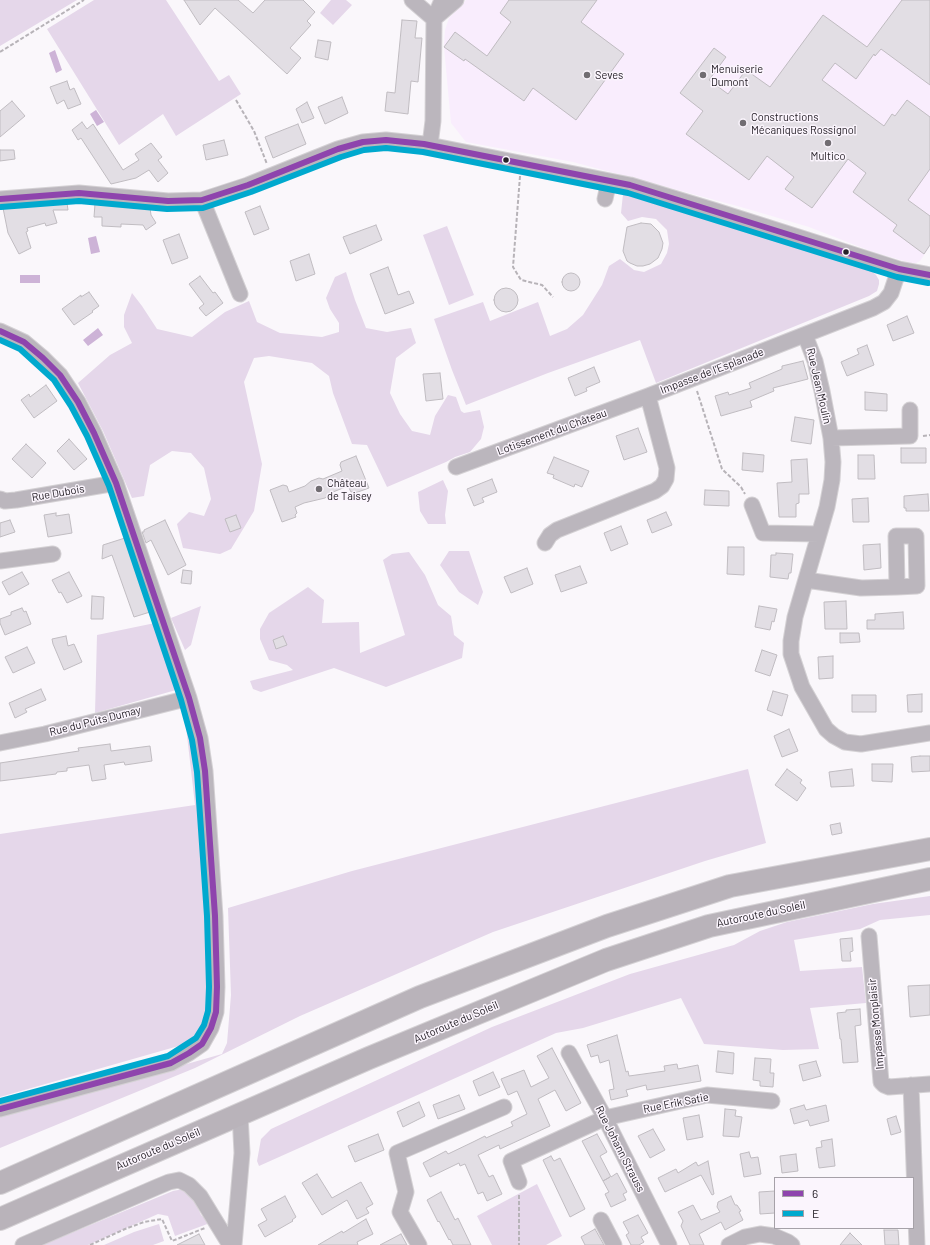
<!DOCTYPE html>
<meta charset="utf-8">
<style>
body{margin:0}
#map{position:relative;width:930px;height:1245px;overflow:hidden;background:#faf7fb;font-family:Barlow,sans-serif}
canvas{display:block}
.legend{position:absolute;left:774px;top:1177px;width:140px;height:52px;box-sizing:border-box;background:#fbf5fd;border:1px solid #a6a1a8;margin:0;padding:5px 7px;list-style:none;font-size:12px;color:#272229}
.legend li{display:flex;align-items:center;gap:8px;height:20px}
.legend b{width:20px;border:1px solid #a6a1a8}
</style>
<div id="map">
<canvas width="930" height="1245"></canvas>
<ul class="legend">
<li><b style="height:5px;background:#8e44ad"></b>6</li>
<li><b style="height:5px;background:#00a9ce"></b>E</li>
</ul>
</div>
<script>
const ctx = document.querySelector('canvas').getContext('2d');
ctx.lineJoin = 'round';
function paint(path, color) { ctx.fillStyle = color; ctx.fill(path, 'evenodd'); }
const poly = rows => new Path2D(rows.map(r => 'M' + r).join(''));
function strokePath(path, color, width, dash) { ctx.strokeStyle = color; ctx.lineWidth = width; ctx.lineCap = dash ? 'butt' : 'round'; ctx.setLineDash(dash || []); ctx.stroke(path); }
function label(font, color, halo, rows, align = 'center') {
  ctx.font = font + ' Barlow,sans-serif'; ctx.lineWidth = 3; ctx.setLineDash([]); ctx.textBaseline = 'middle'; ctx.strokeStyle = halo; ctx.fillStyle = color; for (const [text, x, y, turn = 0] of rows) {
    ctx.save(); ctx.translate(x, y); ctx.rotate((+turn || 0) * Math.PI / 180); ctx.textAlign = isNaN(turn) ? turn : align; if (halo) ctx.strokeText(text, 0, 0); ctx.fillText(text, 0, 0); ctx.restore();
  }
}
paint(poly([
 [466,0,930,0,930,246,920,261,916,263,911,263,873,252,809,227,741,207,573,162,466,142,451,123,444,47,445,30,449,18]
]), '#f9edfd');
paint(poly([
 [0,0,77,0,0,46],
 [94,0,166,0,219,81,229,75,241,94,176,136,163,114,119,145,47,29],
 [331,0,346,0,352,5,333,25,320,13],
 [623,194,862,267,872,271,876,275,879,280,879,284,877,291,869,296,656,383,640,340,548,373,466,405,452,370,434,319,483,302,490,321,538,302,550,336,567,329,583,315,602,285,609,266,620,259,634,270,644,272,661,264,667,253,669,244,667,230,656,219,642,217,628,221,621,213],
 [447,226,474,295,449,305,423,235],
 [346,272,355,300,366,328,387,332,411,328,416,343,396,358,390,393,400,414,412,431,430,435,435,416,448,395,456,397,461,411,464,413,480,410,484,427,481,439,470,452,455,457,446,462,387,487,367,445,352,444,333,393,329,376,312,363,269,356,254,358,244,382,262,464,254,511,231,549,220,554,183,548,177,524,189,512,204,516,211,499,204,468,191,453,172,451,150,465,144,496,132,498,103,431,78,383,110,355,132,343,124,327,124,315,132,293,142,306,157,329,192,337,225,312,249,301,257,322,280,333,322,337,339,332,339,323,330,309,326,298,335,277],
 [443,480,448,491,445,515,446,524,428,524,420,511,418,492],
 [449,551,469,551,483,592,478,605,459,592,440,565],
 [409,552,425,575,438,605,451,616,454,635,464,643,462,658,386,687,334,668,261,692,253,689,250,681,293,670,287,665,269,660,260,639,260,629,269,613,308,587,324,600,322,623,359,622,360,653,405,635,383,560,392,554],
 [201,606,191,645,185,650,171,618],
 [155,623,176,690,95,713,97,635],
 [185,718,192,732,198,765,208,926,211,982,208,1011,199,1036,189,1043,0,1097,0,834,195,805],
 [748,769,766,843,705,861,493,932,300,1016,195,1068,0,1148,0,1117,222,1054,227,1043,231,995,228,908,352,871],
 [930,896,930,915,880,920,860,929,794,940,800,971,862,967,866,1003,810,1008,819,1049,783,1050,704,1044,681,998,583,1028,556,1033,259,1166,257,1161,261,1139,271,1129,492,1027,630,974,734,945,760,931,787,922,873,904],
 [537,1184,562,1236,546,1245,492,1245,477,1216],
 [183,1189,195,1201,201,1215,210,1223,175,1236,168,1216,158,1214,88,1245,42,1245,173,1191],
 [159,1224,164,1241,153,1245,104,1245,134,1232]
]), '#e5d7ea');
paint(poly([
 [55,50,62,70,56,73,49,53],
 [96,110,104,122,97,126,90,114],
 [96,236,100,252,91,254,88,238],
 [20,275,40,275,40,283,20,283],
 [98,328,103,335,88,346,83,340]
]), '#cdb3d7');
const building = poly([
 [184,0,238,0,253,13,265,0,303,0,315,12,307,21,311,25,290,48,301,58,287,74,215,8,200,25,184,0],
 [509,0,597,0,581,22,624,54,576,120,533,88,524,101,465,59,464,61,444,47,455,32,487,56,511,22,500,13,509,0],
 [902,0,930,0,930,85,881,49,875,56,874,54,856,79,835,63,822,80,884,126,892,114,895,116,907,100,930,117,930,169,908,200,930,216,930,245,924,254,893,231,897,225,853,192,866,173,848,159,812,208,785,189,794,177,767,156,749,180,686,134,703,111,680,93,714,48,726,57,709,80,728,94,746,70,770,87,823,15,867,47,902,0],
 [402,20,417,21,415,38,422,38,418,82,411,81,408,114,385,111,387,92,395,93,402,20],
 [318,40,331,42,328,60,315,57,318,40],
 [67,81,70,90,74,88,81,104,68,109,64,100,57,104,50,87,67,81],
 [342,97,348,113,325,124,318,107,342,97],
 [12,101,25,116,0,137,0,111,12,101],
 [307,102,314,118,302,123,296,109,307,102],
 [82,122,87,129,93,124,123,170,139,160,135,154,151,143,162,157,158,160,168,173,158,182,149,170,136,178,111,184,81,138,78,140,72,130,82,122],
 [298,124,306,144,273,158,265,137,298,124],
 [224,140,228,155,206,160,203,145,224,140],
 [0,150,14,150,15,159,0,161,0,150],
 [67,203,68,210,53,210,57,223,46,226,45,223,27,228,28,231,26,232,31,248,19,254,8,233,3,208,67,203],
 [95,204,150,208,151,215,156,223,146,230,143,225,121,224,121,227,102,226,102,217,94,217,95,204],
 [260,206,269,229,254,235,245,212,260,206],
 [641,223,651,224,659,232,663,243,662,249,658,258,650,264,643,266,637,266,630,263,627,261,623,251,627,227,641,223],
 [376,225,382,240,350,254,343,237,376,225],
 [179,234,188,258,172,264,163,240,179,234],
 [309,254,315,274,296,281,290,261,309,254],
 [388,267,398,295,409,291,414,303,385,314,370,274,388,267],
 '562 282a9 9 0 1 1 18 0a9 9 0 1 1-18 0Z',
 [200,276,213,293,215,292,223,303,206,316,199,308,204,304,189,284,200,276],
 '494 300a12 12 0 1 1 24 0a12 12 0 1 1-24 0Z',
 [89,292,99,306,92,311,93,312,74,325,62,309,81,295,81,297,89,292],
 [907,316,914,333,893,341,887,325,907,316],
 [867,345,874,365,847,376,841,362,859,354,857,349,867,345],
 [803,361,808,379,773,388,774,391,750,401,752,407,721,416,715,396,728,392,729,395,751,388,749,383,782,369,782,366,803,361],
 [594,367,600,382,586,388,587,391,575,396,568,378,594,367],
 [440,373,443,399,426,401,423,374,440,373],
 [46,385,57,401,34,418,21,400,29,394,30,397,46,385],
 [865,392,887,394,887,411,865,410,865,392],
 [795,417,814,420,811,444,791,441,795,417],
 [638,428,647,452,624,460,616,436,638,428],
 [69,439,87,459,74,470,57,451,69,439],
 [26,444,46,463,32,478,12,459,26,444],
 [901,448,926,448,926,463,901,463,901,448],
 [743,453,764,455,763,472,742,470,743,453],
 [858,455,874,455,875,479,858,479,858,455],
 [356,456,369,488,355,493,353,492,351,492,348,486,333,492,325,498,304,503,295,507,297,513,295,515,296,517,282,522,270,490,283,485,287,486,289,492,305,486,311,481,319,478,323,479,342,471,340,465,341,462,356,456],
 [554,457,589,471,582,487,575,484,574,487,553,478,554,475,547,473,554,457],
 [807,459,809,494,799,494,799,503,796,504,796,517,779,517,777,483,792,482,791,460,807,459],
 [492,479,497,492,482,498,484,502,474,506,467,489,492,479],
 [705,490,729,491,729,506,704,505,705,490],
 [928,494,929,511,906,511,906,508,904,508,904,496,928,494],
 [868,498,869,522,853,522,852,499,868,498],
 [666,512,672,525,652,533,647,520,666,512],
 [56,513,56,516,69,514,72,533,48,537,44,515,56,513],
 [236,515,241,528,230,532,225,519,236,515],
 [10,520,15,532,0,537,0,523,10,520],
 [165,520,186,565,168,575,151,540,146,543,142,532,144,532,144,530,165,520],
 [621,526,628,544,611,551,604,533,621,526],
 [125,538,150,612,134,617,112,555,102,559,103,545,125,538],
 [880,544,881,568,864,570,863,545,880,544],
 [728,547,744,547,744,575,727,574,728,547],
 [776,553,793,554,791,573,789,573,788,579,770,577,771,555,776,555,776,553],
 [580,566,587,583,561,592,555,575,580,566],
 [527,568,533,584,511,593,504,577,527,568],
 [183,570,192,571,191,584,181,583,183,570],
 [22,572,29,584,9,595,2,582,22,572],
 [69,572,82,596,67,603,61,592,59,593,52,580,69,572],
 [92,596,104,597,103,619,91,619,92,596],
 [846,601,847,629,825,629,824,602,846,601],
 [759,606,777,609,774,622,772,621,770,630,755,627,759,606],
 [22,608,24,612,26,611,31,624,5,635,0,623,0,619,11,615,11,612,22,608],
 [903,612,904,629,867,629,867,620,875,620,875,614,903,612],
 [840,633,859,633,860,642,840,643,840,633],
 [66,636,68,646,74,644,82,662,64,670,53,644,52,639,66,636],
 [283,636,287,645,276,649,273,640,283,636],
 [27,647,35,663,13,673,5,657,27,647],
 [762,650,777,655,770,676,755,671,762,650],
 [833,656,833,678,819,679,818,657,833,656],
 [41,689,46,700,25,709,27,712,15,718,9,703,41,689],
 [773,691,788,695,782,716,767,710,773,691],
 [922,694,922,712,908,712,907,695,922,694],
 [852,695,876,695,876,712,852,712,852,695],
 [789,729,798,751,782,757,774,736,789,729],
 [110,744,111,751,150,746,152,761,125,765,124,762,104,765,106,779,92,781,89,765,67,768,67,771,57,772,56,774,0,781,0,763,79,751,78,748,110,744],
 [920,756,930,756,930,771,912,772,911,757,920,756],
 [872,764,893,764,892,782,872,781,872,764],
 [787,769,802,780,800,783,806,788,797,801,775,785,787,769],
 [852,769,854,786,831,787,829,772,852,769],
 [840,823,842,833,832,835,830,825,840,823],
 [852,938,853,951,850,952,851,961,842,961,840,939,852,938],
 [930,985,930,1015,910,1017,908,986,930,985],
 [860,1009,861,1025,855,1026,858,1062,843,1063,841,1039,840,1039,837,1013,846,1012,846,1010,860,1009],
 [617,1035,626,1072,628,1071,629,1076,665,1071,664,1066,677,1064,678,1069,698,1065,701,1081,647,1090,646,1085,626,1090,628,1096,611,1100,609,1090,614,1089,609,1060,600,1063,598,1055,591,1057,587,1045,617,1035],
 [552,1048,581,1103,566,1111,555,1090,538,1099,550,1126,500,1149,499,1145,478,1155,489,1177,493,1175,502,1194,487,1201,483,1192,478,1194,465,1164,460,1166,459,1163,430,1177,423,1163,446,1151,448,1154,473,1142,485,1136,486,1138,513,1126,511,1122,527,1114,517,1091,508,1095,501,1079,524,1070,531,1087,549,1078,537,1056,552,1048],
 [718,1051,734,1053,733,1074,716,1072,718,1051],
 [755,1058,771,1059,770,1073,774,1073,773,1087,760,1086,760,1081,753,1080,755,1058],
 [816,1061,821,1076,803,1081,799,1065,816,1061],
 [493,1072,500,1087,479,1096,473,1081,493,1072],
 [459,1095,465,1109,438,1119,433,1105,459,1095],
 [419,1102,425,1116,403,1127,397,1112,419,1102],
 [804,1105,806,1110,826,1105,829,1121,810,1126,808,1120,794,1124,790,1109,804,1105],
 [725,1109,736,1110,735,1116,742,1117,739,1137,723,1136,725,1109],
 [699,1115,703,1137,687,1140,683,1118,699,1115],
 [896,1116,901,1132,891,1135,887,1119,896,1116],
 [653,1129,665,1150,650,1158,638,1136,653,1129],
 [378,1134,384,1150,355,1162,348,1146,378,1134],
 [597,1134,607,1152,600,1156,611,1177,617,1173,627,1192,623,1194,626,1200,611,1207,605,1194,609,1192,603,1181,610,1177,603,1181,582,1141,597,1134],
 [832,1139,835,1166,819,1168,816,1148,822,1147,821,1141,832,1139],
 [749,1152,751,1158,758,1157,761,1174,744,1177,740,1154,749,1152],
 [796,1154,798,1171,782,1173,780,1156,796,1154],
 [551,1156,554,1161,560,1158,585,1209,570,1217,543,1160,551,1156],
 [708,1161,714,1194,712,1195,701,1175,665,1192,658,1178,676,1169,678,1173,696,1162,698,1166,708,1161],
 [317,1174,332,1198,361,1182,373,1204,366,1208,369,1213,357,1219,347,1200,322,1215,302,1183,317,1174],
 [775,1191,775,1213,760,1214,759,1192,775,1191],
 [441,1192,455,1220,458,1218,471,1245,453,1245,450,1239,449,1240,439,1221,438,1222,427,1200,441,1192],
 [285,1196,296,1217,292,1220,293,1221,265,1237,258,1225,267,1220,261,1209,285,1196],
 [731,1196,735,1205,737,1205,741,1211,739,1212,743,1220,725,1230,721,1222,699,1234,704,1245,690,1245,681,1226,683,1221,678,1212,693,1205,701,1220,720,1212,717,1207,718,1202,731,1196],
 [638,1215,648,1233,641,1237,644,1242,639,1245,631,1245,626,1235,629,1233,623,1222,638,1215],
 [366,1219,373,1234,357,1242,358,1245,318,1245,342,1231,343,1233,366,1219],
 [595,1229,604,1245,585,1245,581,1237,595,1229],
 [884,1230,898,1230,899,1245,885,1245,884,1230],
 [850,1233,862,1245,840,1245,850,1233],
 [199,1234,205,1245,177,1245,199,1234],
 [401,1234,407,1245,380,1245,401,1234]
]);
paint(building, '#e2dee4');
strokePath(building, '#c0bcc1', 1);
const minor = poly([
 [412,0,434,19],
 [436,17,456,0],
 [430,145,433,121,434,19,442,0],
 [0,199,79,193,168,201,202,200,248,185,338,149,363,142,386,140,424,144,630,185,713,210,899,269,930,275],
 [605,199,609,181],
 [202,200,240,294],
 [0,331,24,342,43,358,60,375,78,402,94,433,116,483,189,698,200,738,205,771,215,916,217,987,216,1012,211,1028,202,1044,189,1053,171,1063,0,1109],
 [805,335,815,361,822,391,831,438,833,462,832,480,827,507,795,617,791,641,791,654,802,687,826,729,834,736,845,742,861,744,930,733],
 [831,438,910,436,910,410],
 [456,467,648,396,873,308,884,302,891,293,899,269],
 [0,499,5,501,16,500,116,483],
 [752,505,763,533,819,534],
 [545,543,550,535,557,530,655,491,662,486,666,479,667,468,648,396],
 [0,561,53,554],
 [806,580,861,588,897,587,917,586,916,536,896,536,897,587],
 [0,743,45,734,189,698],
 [869,936,881,1082,884,1085,889,1087,930,1084],
 [569,1053,605,1118,669,1245],
 [911,1085,917,1245],
 [519,1182,511,1161,605,1118,707,1095,772,1101],
 [601,1220,614,1245],
 [23,1245,157,1187,169,1182,179,1180,189,1185,200,1196,230,1245],
 [234,1245,242,1153,240,1114],
 [419,1245,400,1212,406,1192,397,1153,504,1107],
 [729,1245,745,1237,760,1234,774,1236,788,1242,792,1245]
]);
const highway = poly([
 [0,1183,420,997,607,926,730,886,930,849],
 [0,1219,369,1058,606,960,709,926,930,879]
]);
strokePath(minor, '#d4d1d4', 17);
strokePath(highway, '#d4d1d4', 24);
strokePath(poly([
 [0,52,84,0],
 [236,100,254,131,267,164],
 [520,176,513,267,521,280,542,285,553,297],
 [697,391,722,469,741,487,745,494],
 [923,436,930,435],
 [519,1195,519,1245],
 [90,1245,125,1229,144,1222,162,1219,172,1241,205,1228]
]), '#b7b3b8', 2, [4, 2]);
strokePath(minor, '#bbb6bd', 15);
strokePath(highway, '#b9b3ba', 22);
strokePath(poly([
 [0,199,79,193,168,201,202,200,248,185,338,149,363,142,386,140,424,144,630,185,899,269,930,275],
 [0,331,24,342,43,358,60,375,78,402,94,433,116,483,189,698,200,738,205,771,215,916,217,987,216,1012,211,1028,202,1044,189,1053,171,1063,0,1109]
]), '#8e44ad', 6);
strokePath(poly([
 [1,207,79,201,167,209,203,208,251,192,341,157,364,150,386,148,423,152,628,193,897,277,928,283],
 [0,340,20,349,54,380,71,406,87,436,109,486,181,700,192,740,197,772,207,916,209,987,208,1011,204,1025,196,1038,168,1056,0,1101]
]), '#00a9ce', 6);
for (const [x, y, r, color] of [
 [587,75,4,"#716d72"],
 [703,75,4,"#716d72"],
 [743,123,4,"#716d72"],
 [828,143,4,"#716d72"],
 [506,160,3.5,"#272229"],
 [846,252,3.5,"#272229"],
 [319,489,4,"#716d72"]
]) { const dot = new Path2D(); dot.arc(x, y, r, 0, 2 * Math.PI); ctx.fillStyle = color; ctx.fill(dot); strokePath(dot, '#fbf5fd', 1.5); }
label('11px', '#272229', '#fbf5fd', [
 ["Menuiserie",711,69],
 ["Dumont",711,82],
 ["Seves",595,75],
 ["Constructions",751,117],
 ["Mécaniques Rossignol",751,130],
 ["Multico",828,156,"center"],
 ["Château",327,483],
 ["de Taisey",327,496]
], 'left');
label('11px', '#272229', '#fbf5fd', [
 ["Impasse de l'Esplanade",712,371,-21],
 ["Rue Jean Moulin",819,386,77],
 ["Lotissement du Château",552,432,-20],
 ["Rue Dubois",58,493,-10],
 ["Rue du Puits Dumay",95,721,-14],
 ["Autoroute du Soleil",761,914,-12],
 ["Autoroute du Soleil",456,1022,-23],
 ["Impasse Monplaisir",876,1024,-95],
 ["Rue Erik Satie",676,1103,-11],
 ["Autoroute du Soleil",158,1149,-23],
 ["Rue Johann Strauss",620,1149,63]
]);
</script>
